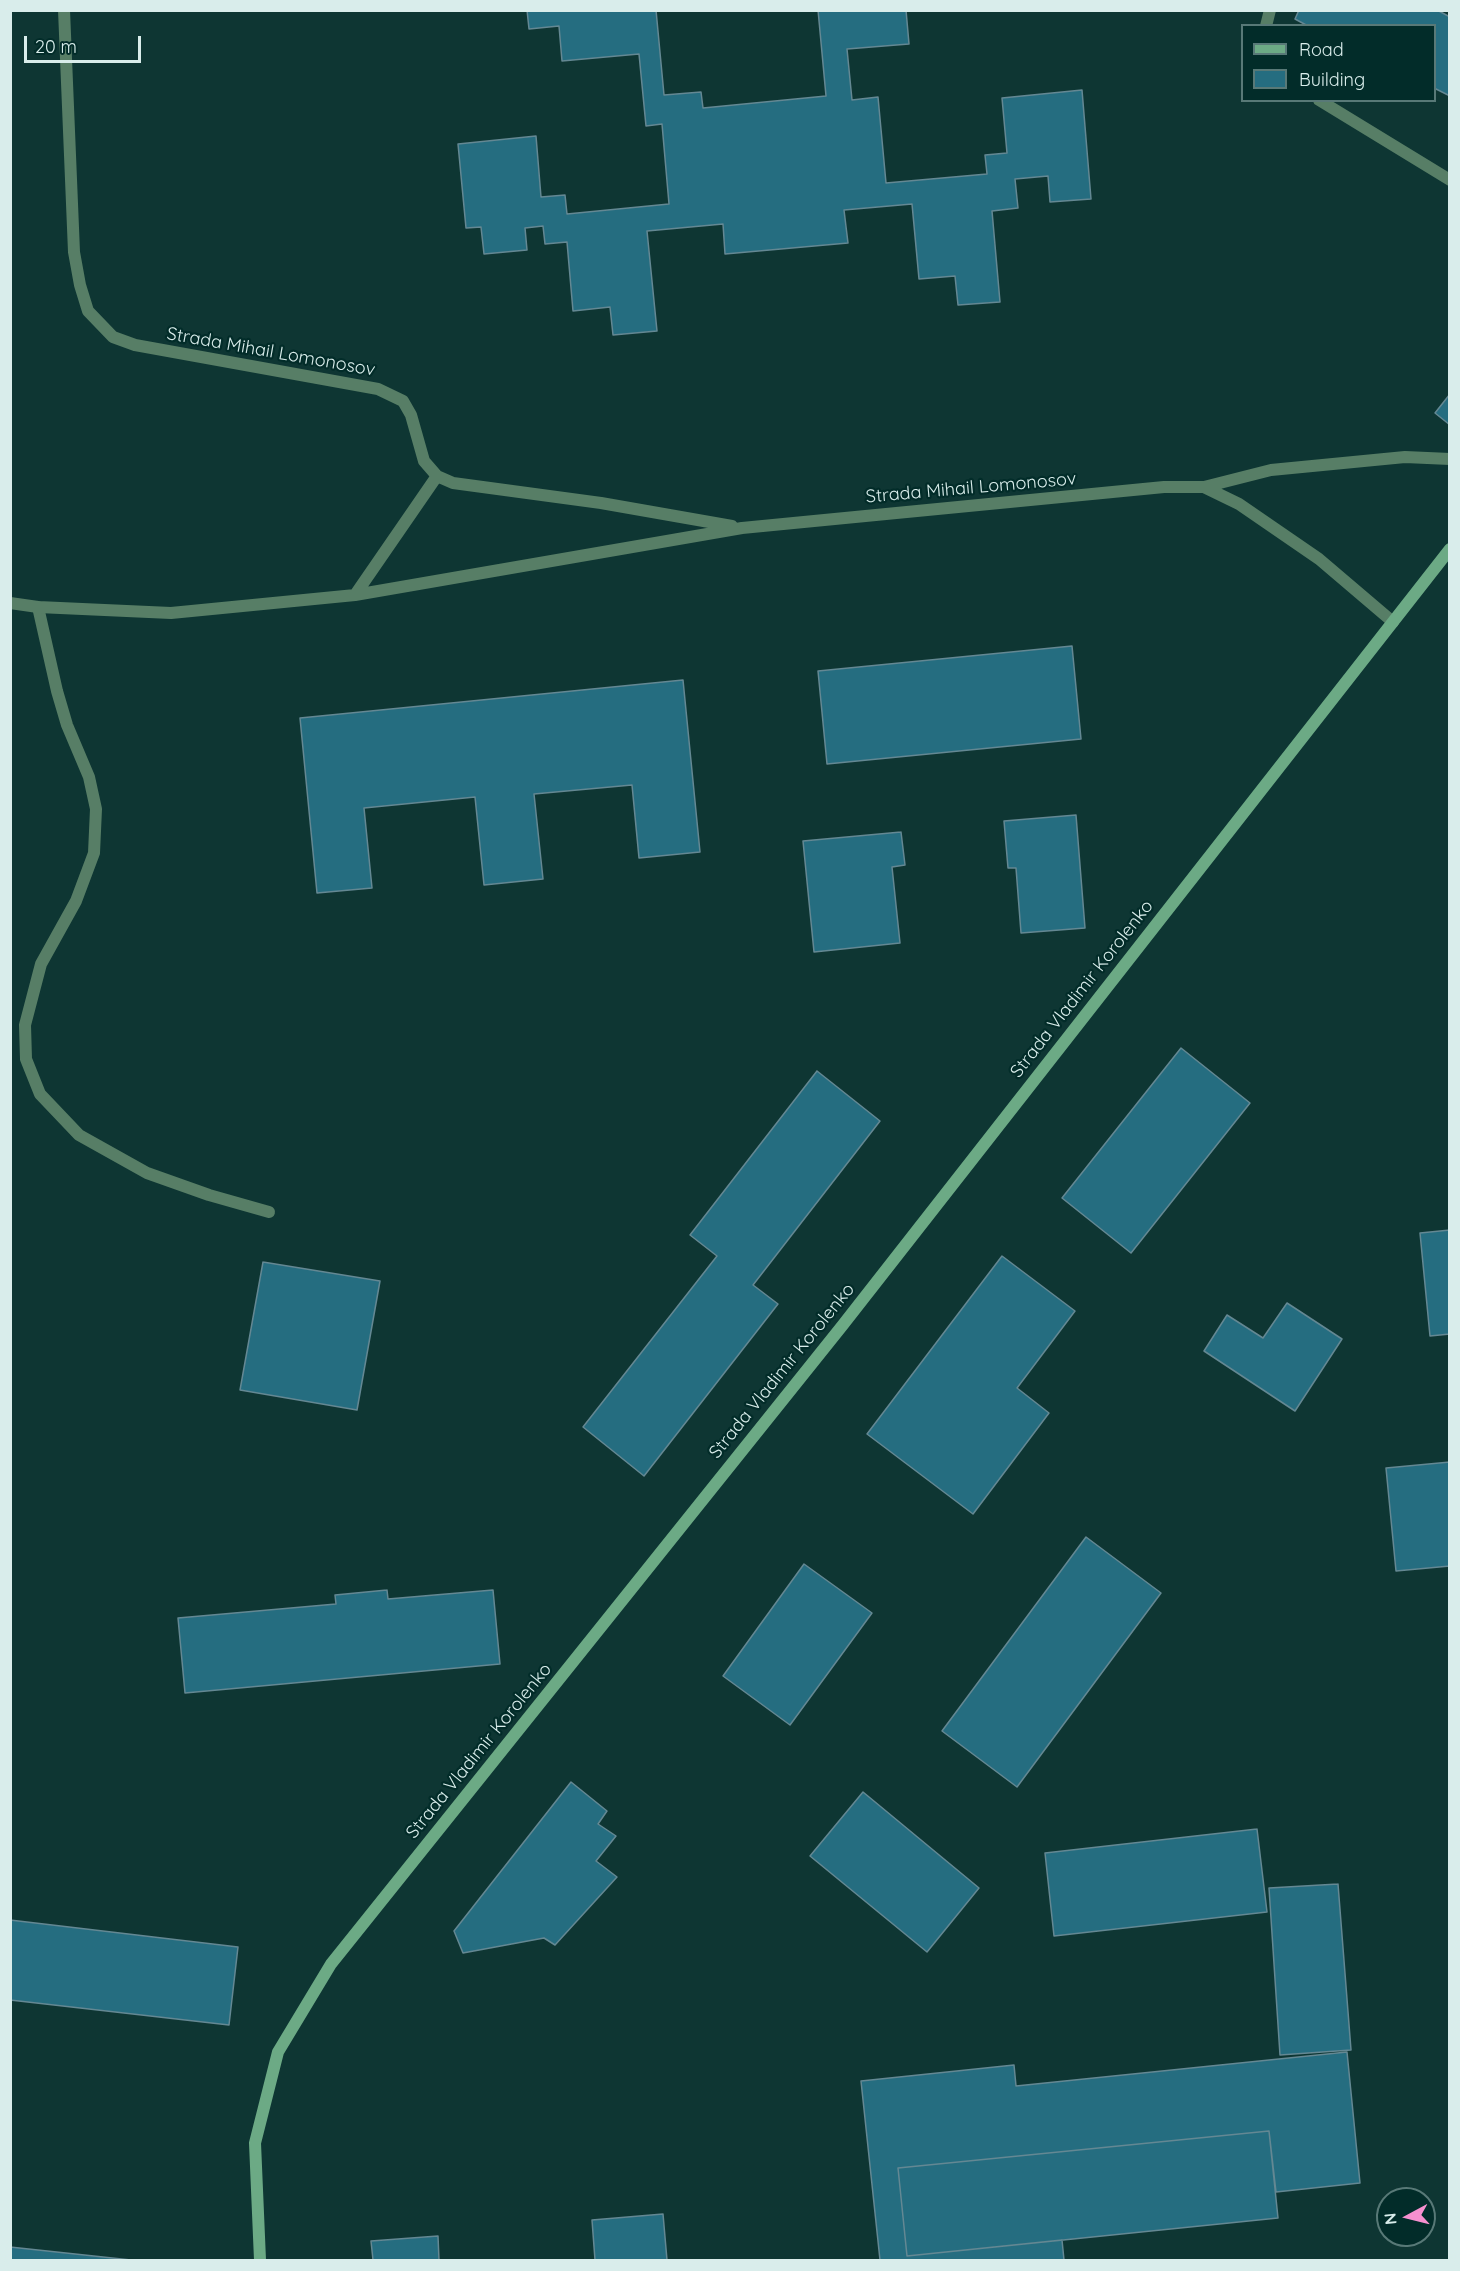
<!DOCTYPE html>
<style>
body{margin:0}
#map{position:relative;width:1460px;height:2271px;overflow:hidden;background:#0e3633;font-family:Quicksand,sans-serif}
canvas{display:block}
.frame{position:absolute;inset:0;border:12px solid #d9edeb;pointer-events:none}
.legend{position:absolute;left:1241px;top:24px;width:195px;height:78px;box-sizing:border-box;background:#022c29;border:2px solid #587977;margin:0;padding:8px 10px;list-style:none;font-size:18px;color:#d9edeb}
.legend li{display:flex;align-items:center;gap:12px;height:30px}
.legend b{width:30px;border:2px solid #587977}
.north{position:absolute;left:1376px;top:2187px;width:60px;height:60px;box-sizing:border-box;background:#022c29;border:2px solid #587977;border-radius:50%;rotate:263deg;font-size:16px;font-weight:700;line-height:24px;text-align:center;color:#d9edeb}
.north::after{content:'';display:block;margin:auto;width:21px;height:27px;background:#f690cf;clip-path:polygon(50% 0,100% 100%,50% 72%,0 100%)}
.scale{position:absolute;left:24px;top:36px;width:117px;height:27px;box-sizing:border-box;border:3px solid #d9edeb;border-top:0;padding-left:8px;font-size:18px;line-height:21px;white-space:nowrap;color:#d9edeb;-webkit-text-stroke:4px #022c29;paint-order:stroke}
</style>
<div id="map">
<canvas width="1460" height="2271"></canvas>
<div class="frame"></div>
<ul class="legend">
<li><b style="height:8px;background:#6caa85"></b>Road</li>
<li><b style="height:16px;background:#256d80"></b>Building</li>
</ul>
<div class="north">N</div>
<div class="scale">20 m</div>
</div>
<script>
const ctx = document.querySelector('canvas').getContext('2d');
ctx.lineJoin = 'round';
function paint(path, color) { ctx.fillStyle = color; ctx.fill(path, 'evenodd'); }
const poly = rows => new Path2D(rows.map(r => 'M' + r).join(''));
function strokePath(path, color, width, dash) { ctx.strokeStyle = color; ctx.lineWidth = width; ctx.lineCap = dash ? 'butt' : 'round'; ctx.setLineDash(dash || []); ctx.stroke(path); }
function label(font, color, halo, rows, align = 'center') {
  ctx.font = font + ' Quicksand,sans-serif'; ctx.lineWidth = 4.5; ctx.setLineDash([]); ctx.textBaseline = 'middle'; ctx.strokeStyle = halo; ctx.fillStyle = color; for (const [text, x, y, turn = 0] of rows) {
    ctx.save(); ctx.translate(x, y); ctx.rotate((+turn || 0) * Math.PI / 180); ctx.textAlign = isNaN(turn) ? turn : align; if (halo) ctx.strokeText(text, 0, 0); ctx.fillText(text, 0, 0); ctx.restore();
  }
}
const building = poly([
 [527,10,656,10,664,95,701,92,703,108,826,96,818,10,906,10,909,44,847,49,852,100,878,97,886,183,987,174,985,155,1007,153,1002,98,1082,90,1091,199,1050,202,1048,176,1015,179,1018,208,992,211,1000,302,958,305,955,276,919,279,912,204,844,210,848,243,725,254,723,224,647,231,657,331,613,335,610,307,573,311,567,242,545,244,543,226,525,228,527,250,484,254,481,227,466,228,458,144,536,136,541,197,565,195,567,214,669,204,662,124,646,126,639,54,562,61,559,26,529,29,527,10],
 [1299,10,1437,10,1450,17,1450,96,1434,88,1434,26,1308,26,1295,19,1299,10],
 [1450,394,1450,425,1435,413,1450,394],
 [1072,646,1081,739,827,764,818,671,1072,646],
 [683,680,700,852,639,858,632,785,534,794,543,879,484,885,475,797,364,808,372,888,317,893,300,718,683,680],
 [1076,815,1085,928,1021,933,1016,868,1008,868,1004,821,1076,815],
 [901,832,905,865,892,867,900,943,814,952,803,841,901,832],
 [1181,1048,1250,1103,1131,1253,1062,1198,1181,1048],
 [817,1071,880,1121,753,1285,778,1304,644,1476,583,1427,717,1256,690,1235,817,1071],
 [1450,1230,1450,1334,1430,1336,1420,1233,1450,1230],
 [1002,1256,1075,1311,1017,1388,1049,1413,973,1514,867,1434,1002,1256],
 [263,1262,380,1281,357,1410,240,1390,263,1262],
 [1287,1303,1342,1339,1295,1411,1204,1351,1227,1315,1263,1338,1287,1303],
 [1450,1462,1450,1566,1396,1571,1386,1468,1450,1462],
 [1086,1537,1161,1593,1017,1787,942,1731,1086,1537],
 [804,1564,872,1613,790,1725,723,1676,804,1564],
 [387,1590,388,1599,493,1590,500,1664,185,1693,178,1618,336,1604,335,1595,387,1590],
 [571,1782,607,1811,598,1824,616,1836,596,1861,617,1877,555,1945,544,1938,463,1953,454,1931,571,1782],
 [863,1792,979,1888,927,1952,810,1856,863,1792],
 [1257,1829,1267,1912,1054,1936,1045,1853,1257,1829],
 [1338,1884,1351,2050,1280,2055,1269,1888,1338,1884],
 [10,1920,238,1947,229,2025,10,2000,10,1920],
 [1347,2052,1360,2183,1276,2192,1269,2131,898,2168,907,2256,1062,2240,1064,2260,880,2260,861,2081,1014,2065,1016,2086,1347,2052],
 [1269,2131,1278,2218,907,2256,898,2168,1269,2131],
 [663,2214,667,2260,595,2260,592,2220,663,2214],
 [438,2236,439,2260,373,2260,371,2241,438,2236],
 [10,2247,131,2260,10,2260,10,2247]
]);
paint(building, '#256d80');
strokePath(building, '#648893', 1.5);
strokePath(poly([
 [1266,26,1270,10],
 [1319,100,1450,180],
 [38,607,57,691,67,725,89,777,96,809,94,853,76,901,41,964,25,1025,26,1059,40,1094,79,1135,147,1173,209,1195,269,1212]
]), '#577e66', 12);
strokePath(poly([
 [64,10,74,252,80,285,88,311,113,337,135,345,378,389,403,401,411,415,424,461,437,476,453,483,601,503,732,526],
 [1204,487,1239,504,1319,559,1393,622],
 [355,595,437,476],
 [10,603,38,607,171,613,355,595,742,528,1164,487,1204,487,1271,470,1405,457,1450,459]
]), '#577e66', 12);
strokePath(poly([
 [260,2260,255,2143,278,2052,331,1964,842,1326,1450,549]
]), '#6caa85', 12);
label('18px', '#d9edeb', '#022c29', [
 ["Strada Mihail Lomonosov",271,352,10],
 ["Strada Mihail Lomonosov",971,488,-5],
 ["Strada Vladimir Korolenko",1082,989,-52],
 ["Strada Vladimir Korolenko",782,1371,-51],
 ["Strada Vladimir Korolenko",479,1751,-51]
]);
</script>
